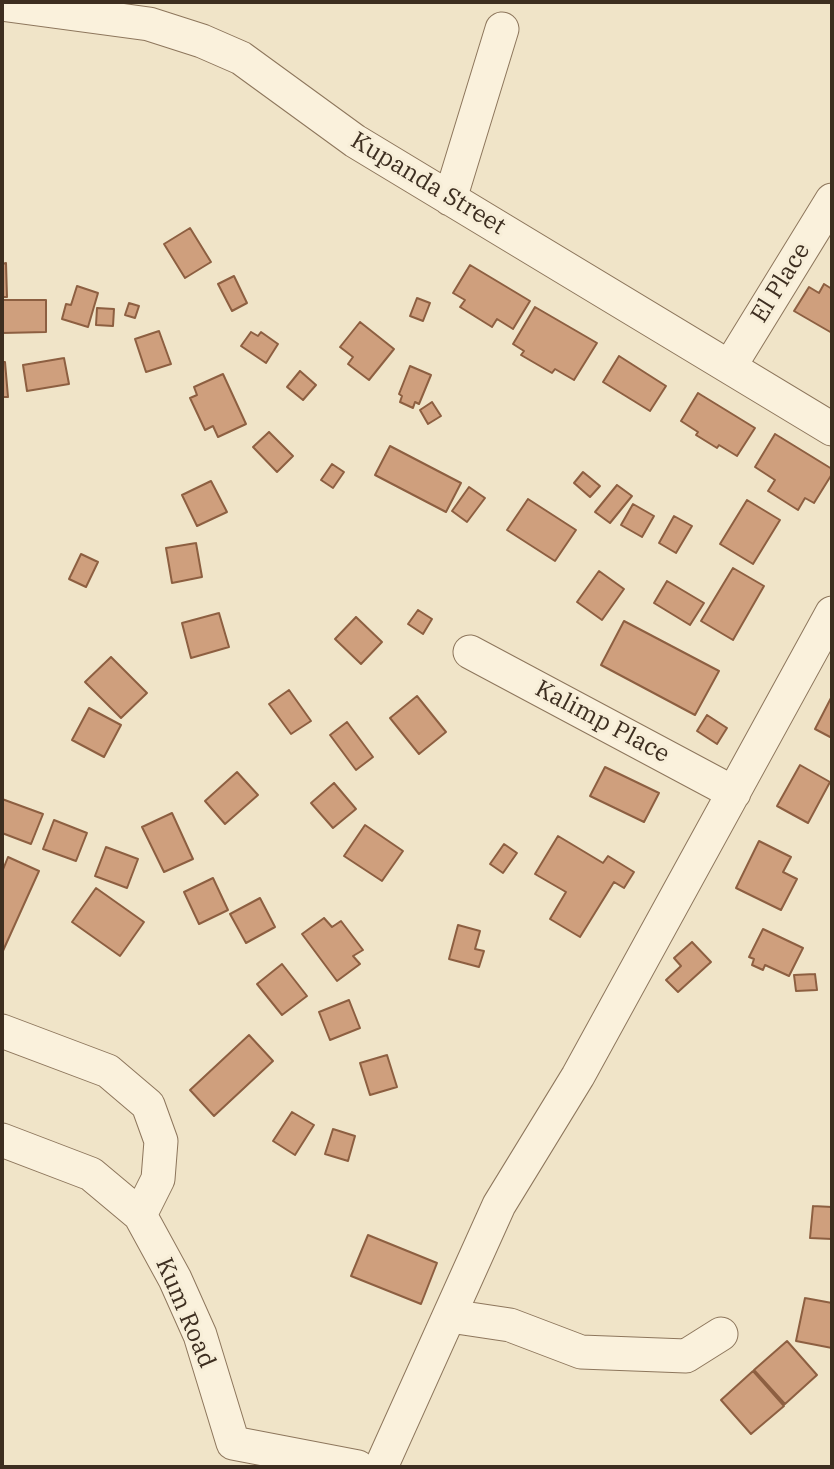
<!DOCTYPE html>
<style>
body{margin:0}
#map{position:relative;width:834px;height:1469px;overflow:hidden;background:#f0e4c8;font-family:"IBM Plex Serif",serif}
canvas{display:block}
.frame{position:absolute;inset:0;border:4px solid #3d2e20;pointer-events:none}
</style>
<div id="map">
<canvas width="834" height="1469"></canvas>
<div class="frame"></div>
</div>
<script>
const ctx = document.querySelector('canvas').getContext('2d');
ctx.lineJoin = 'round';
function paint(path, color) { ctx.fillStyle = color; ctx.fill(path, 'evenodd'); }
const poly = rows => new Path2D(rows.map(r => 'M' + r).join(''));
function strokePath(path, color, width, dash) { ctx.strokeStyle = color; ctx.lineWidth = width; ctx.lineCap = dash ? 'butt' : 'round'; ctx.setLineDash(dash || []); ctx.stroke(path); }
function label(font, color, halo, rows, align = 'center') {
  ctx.font = font + ' "IBM Plex Serif",serif'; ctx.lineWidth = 6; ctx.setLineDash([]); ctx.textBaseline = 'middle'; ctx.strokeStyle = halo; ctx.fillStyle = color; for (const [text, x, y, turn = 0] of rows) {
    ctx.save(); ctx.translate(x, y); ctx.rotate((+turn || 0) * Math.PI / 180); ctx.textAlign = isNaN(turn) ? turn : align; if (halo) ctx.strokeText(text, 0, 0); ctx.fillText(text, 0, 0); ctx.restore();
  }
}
const building = poly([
 [190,228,211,262,185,278,164,244,190,228],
 [6,263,7,297,2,297,2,264,6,263],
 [470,265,530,301,513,329,497,319,492,327,460,307,465,300,453,293,470,265],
 [234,276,247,303,232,311,218,284,234,276],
 [824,284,832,289,832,333,794,311,809,287,819,293,824,284],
 [77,286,98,293,88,327,62,319,66,304,71,305,77,286],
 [417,298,430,303,423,321,410,316,417,298],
 [2,300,46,300,46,332,2,333,2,300],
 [129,303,139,306,135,318,125,315,129,303],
 [535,307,597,343,574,380,555,369,552,373,521,355,524,351,513,344,535,307],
 [97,308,114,309,113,326,96,325,97,308],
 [360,322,394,349,369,380,348,364,353,357,340,347,360,322],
 [159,331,171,364,146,372,135,339,159,331],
 [251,332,258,336,261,332,278,344,266,363,241,346,251,332],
 [619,356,666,386,650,411,603,382,619,356],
 [64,358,69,384,27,391,23,365,64,358],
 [2,362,5,362,8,397,2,397,2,362],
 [410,366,431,375,419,404,415,402,413,408,400,402,402,396,399,394,410,366],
 [300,371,316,385,303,400,287,387,300,371],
 [223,374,246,424,218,437,213,426,205,430,190,398,197,395,194,387,223,374],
 [698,393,755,428,737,456,719,445,717,448,696,435,698,432,681,421,698,393],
 [432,402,441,416,428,424,420,410,432,402],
 [269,432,293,456,277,472,253,447,269,432],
 [775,434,832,469,832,474,814,503,805,498,798,510,768,491,775,480,755,467,775,434],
 [390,446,461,483,446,512,375,475,390,446],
 [332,464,344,472,333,488,321,480,332,464],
 [583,472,600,486,590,497,574,483,583,472],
 [211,481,227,512,197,526,182,495,211,481],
 [617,485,632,496,610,523,595,512,617,485],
 [469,487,485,498,467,522,452,511,469,487],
 [528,499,576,530,555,561,507,530,528,499],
 [747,500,780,520,753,564,720,544,747,500],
 [633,504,654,516,642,537,621,525,633,504],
 [674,516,692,526,676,553,659,543,674,516],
 [196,543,202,577,172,583,166,548,196,543],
 [81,554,98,562,86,587,69,579,81,554],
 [733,568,764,586,733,640,701,621,733,568],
 [599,571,624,589,602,620,577,602,599,571],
 [667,581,704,603,690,625,654,603,667,581],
 [418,610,432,619,423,634,408,624,418,610],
 [219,613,229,647,191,658,182,623,219,613],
 [356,617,382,642,361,664,335,639,356,617],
 [624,621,719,671,695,715,601,665,624,621],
 [111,657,147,693,121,718,85,682,111,657],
 [289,690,311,721,291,734,269,704,289,690],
 [417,696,446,732,419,754,390,718,417,696],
 [832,696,832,738,815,729,832,696],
 [89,708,121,725,104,757,72,740,89,708],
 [707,715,727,728,717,744,697,731,707,715],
 [347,722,373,757,356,770,330,735,347,722],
 [800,765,830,782,808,823,777,806,800,765],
 [605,767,659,793,644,822,590,796,605,767],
 [237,772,258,795,225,824,205,801,237,772],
 [334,783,356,809,333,828,311,803,334,783],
 [2,799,43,814,31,844,2,833,2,799],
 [172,813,193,859,164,872,142,827,172,813],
 [54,820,87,833,76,861,43,849,54,820],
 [365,825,403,851,382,881,344,856,365,825],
 [558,836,603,863,608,856,634,872,624,888,614,882,580,937,550,919,566,892,535,874,558,836],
 [759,841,791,857,783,872,797,879,781,910,736,888,759,841],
 [504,844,517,853,503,873,490,864,504,844],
 [106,847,138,859,127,888,95,876,106,847],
 [8,857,39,871,2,953,2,872,8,857],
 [213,878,228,910,199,924,184,892,213,878],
 [96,888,144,922,120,956,72,922,96,888],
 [260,898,275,927,246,943,230,914,260,898],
 [324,918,332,927,341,921,363,950,353,956,360,964,337,981,302,934,324,918],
 [458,925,480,931,475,949,484,951,479,967,449,959,458,925],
 [763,929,803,948,789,976,765,965,763,970,752,965,754,959,749,957,763,929],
 [692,942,711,962,678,992,666,980,681,966,674,958,692,942],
 [282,964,307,996,282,1015,257,984,282,964],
 [815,974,817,990,796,991,794,975,815,974],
 [349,1000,360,1028,330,1040,319,1012,349,1000],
 [249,1035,273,1061,214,1116,190,1090,249,1035],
 [387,1055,397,1087,370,1095,360,1063,387,1055],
 [292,1112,314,1125,295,1155,273,1141,292,1112],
 [333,1129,355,1136,348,1161,325,1154,333,1129],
 [813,1206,832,1207,832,1239,810,1238,813,1206],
 [368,1235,437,1263,421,1304,351,1276,368,1235],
 [805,1298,832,1303,832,1348,796,1341,805,1298],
 [787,1341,817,1375,785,1404,754,1370,787,1341],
 [753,1371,784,1406,751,1434,721,1400,753,1371]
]);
paint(building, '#cf9f7d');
strokePath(building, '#8d5f41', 2);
const minor = poly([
 [2,4,149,24,202,41,241,58,355,141,832,429],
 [450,199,502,29],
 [730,366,832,200],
 [470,652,734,793],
 [2,1031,108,1071,148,1105,161,1141,158,1179,140,1215],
 [2,1140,91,1174,140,1215,175,1279,200,1335,233,1443,358,1467],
 [450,1316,510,1325,581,1352,686,1356,721,1334],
 [381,1467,499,1205,578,1076,832,613]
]);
strokePath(minor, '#8d765c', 35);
strokePath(minor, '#faf1dc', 33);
label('24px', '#3d2e20', '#f7eed8', [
 ["Kupanda Street",428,184,31],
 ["El Place",781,283,-58],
 ["Kalimp Place",602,722,28],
 ["Kum Road",185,1313,67]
]);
</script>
